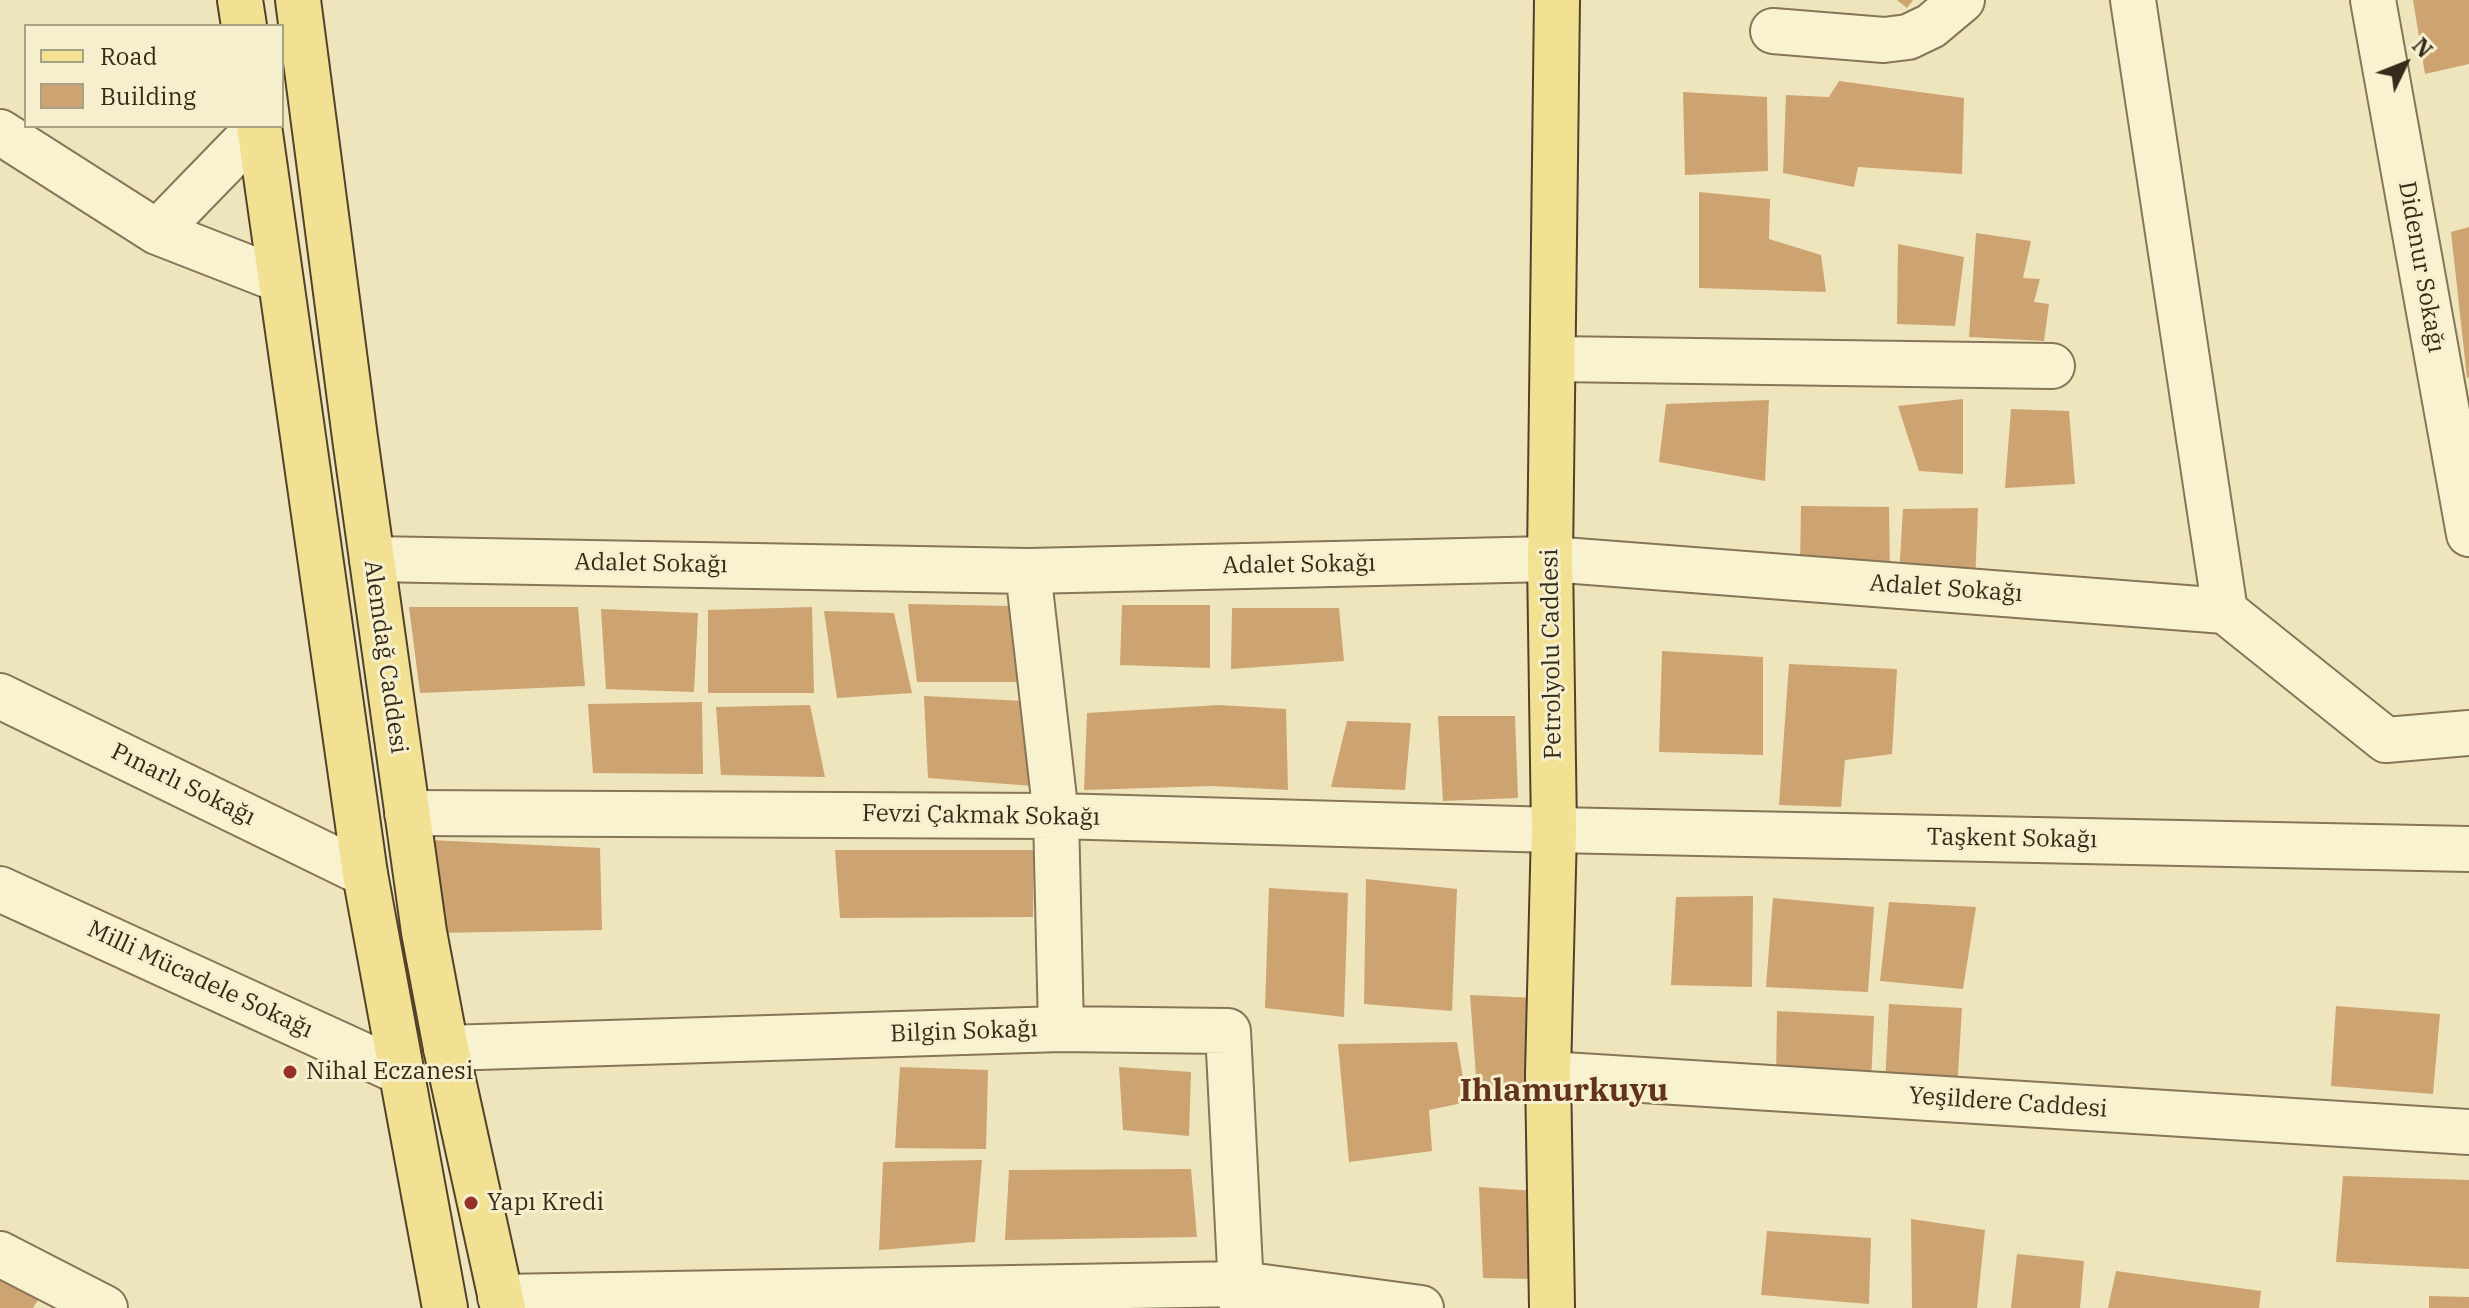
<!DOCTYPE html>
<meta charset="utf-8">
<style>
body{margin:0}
#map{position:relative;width:2469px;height:1308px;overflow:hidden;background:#eee5bd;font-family:"IBM Plex Serif",serif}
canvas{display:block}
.legend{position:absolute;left:24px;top:24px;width:260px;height:104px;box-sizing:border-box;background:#f6efcd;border:2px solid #a9a186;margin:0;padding:10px 14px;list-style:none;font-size:24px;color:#352b1b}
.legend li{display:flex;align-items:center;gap:16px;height:40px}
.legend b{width:40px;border:2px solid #a9a186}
.north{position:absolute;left:2365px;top:24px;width:80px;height:80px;-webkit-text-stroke:6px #f6efcd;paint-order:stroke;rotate:47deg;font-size:22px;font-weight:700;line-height:32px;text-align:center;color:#352b1b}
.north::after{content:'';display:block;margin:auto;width:28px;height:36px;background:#352b1b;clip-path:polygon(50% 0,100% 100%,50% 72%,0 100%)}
</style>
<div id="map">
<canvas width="2469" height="1308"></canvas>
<ul class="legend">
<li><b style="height:10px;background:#f3e193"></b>Road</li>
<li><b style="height:22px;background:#cda372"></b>Building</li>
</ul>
<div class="north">N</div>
</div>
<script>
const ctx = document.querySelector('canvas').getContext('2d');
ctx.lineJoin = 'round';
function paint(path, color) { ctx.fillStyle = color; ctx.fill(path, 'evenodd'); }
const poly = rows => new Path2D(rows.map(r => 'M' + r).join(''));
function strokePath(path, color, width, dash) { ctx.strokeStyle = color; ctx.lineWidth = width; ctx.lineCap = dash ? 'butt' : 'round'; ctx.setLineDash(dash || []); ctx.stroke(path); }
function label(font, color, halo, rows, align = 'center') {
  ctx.font = font + ' "IBM Plex Serif",serif'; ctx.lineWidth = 6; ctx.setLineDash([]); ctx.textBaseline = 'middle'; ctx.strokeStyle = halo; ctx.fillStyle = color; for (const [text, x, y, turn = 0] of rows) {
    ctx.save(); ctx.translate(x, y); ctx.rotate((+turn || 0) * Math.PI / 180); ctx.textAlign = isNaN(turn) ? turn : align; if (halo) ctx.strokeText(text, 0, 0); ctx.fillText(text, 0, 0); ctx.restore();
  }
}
paint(poly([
 [1897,0,1913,0,1907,8],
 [2413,0,2469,0,2469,64,2425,74],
 [1839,81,1964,98,1962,174,1858,167,1854,187,1783,173,1786,95,1829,97],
 [1683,92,1767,97,1768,171,1685,175],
 [1699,192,1770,199,1769,239,1821,255,1826,292,1699,288],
 [2469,227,2469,377,2467,378,2451,232],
 [1976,233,2031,241,2023,278,2040,279,2034,302,2049,304,2044,341,1969,337],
 [1898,244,1964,257,1955,326,1897,324],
 [1963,399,1963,474,1919,471,1898,406],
 [1769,400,1765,481,1659,462,1666,404],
 [2011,409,2069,411,2075,484,2005,488],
 [1801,506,1889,507,1890,574,1800,567],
 [1978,508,1975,583,1899,576,1903,509],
 [908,604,1012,606,1018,682,917,682],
 [1122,605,1210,605,1210,668,1120,665],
 [409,607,578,607,585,686,420,693],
 [812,607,814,693,708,693,708,610],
 [1232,608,1339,608,1344,661,1231,669],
 [601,609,698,613,694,692,606,689],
 [824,611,894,613,912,693,837,698],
 [1662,651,1763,657,1763,755,1659,752],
 [1789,664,1897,669,1892,754,1845,760,1841,807,1779,805],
 [924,696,1025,701,1033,786,928,778],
 [702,702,703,774,593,773,588,704],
 [810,705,825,777,721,775,716,707],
 [1219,705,1286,709,1288,790,1212,786,1084,790,1087,713],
 [1438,716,1515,716,1518,798,1443,801],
 [1347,721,1411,723,1405,790,1331,787],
 [429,840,600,848,602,930,434,933],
 [835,850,1034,850,1033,917,840,918],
 [1366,879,1457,889,1452,1011,1364,1004],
 [1269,888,1348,893,1344,1017,1265,1008],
 [1753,896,1752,987,1671,985,1676,897],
 [1773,898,1874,907,1868,992,1766,987],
 [1889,902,1976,907,1963,989,1880,981],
 [1470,995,1537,998,1538,1093,1477,1090],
 [1889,1004,1962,1008,1957,1090,1885,1085],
 [2336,1006,2440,1014,2433,1094,2331,1086],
 [1777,1011,1874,1016,1871,1084,1776,1078],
 [1457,1042,1467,1102,1429,1110,1432,1151,1349,1162,1338,1044],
 [900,1067,988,1070,986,1149,895,1148],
 [1119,1067,1191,1072,1189,1136,1123,1130],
 [982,1160,975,1242,879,1250,883,1162],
 [1191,1169,1197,1237,1005,1240,1009,1170],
 [2343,1176,2469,1180,2469,1269,2336,1262],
 [1479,1187,1535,1191,1537,1279,1483,1278],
 [1911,1219,1985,1230,1977,1308,1912,1308],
 [1767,1231,1871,1238,1869,1304,1761,1295],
 [2017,1254,2084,1261,2080,1308,2011,1308],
 [2116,1271,2261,1291,2259,1308,2108,1308],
 [0,1277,38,1300,33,1308,0,1308],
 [2429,1296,2469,1297,2469,1308,2429,1308]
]), '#cda372');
const minor = poly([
 [2133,0,2225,611,2386,740,2469,733],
 [2373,0,2469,534],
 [1773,31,1884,40,1908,37,1931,26,1962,0],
 [0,132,157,232,280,280],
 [157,232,259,127],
 [1554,359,2052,366],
 [372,559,1028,571,1550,559,2225,611],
 [1028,571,1056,816,1061,1029],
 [0,696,365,874],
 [407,813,1056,816,1554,830,2469,849],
 [0,889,400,1072],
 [446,1048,1061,1029,1228,1031,1242,1308],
 [1548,1074,2469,1132],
 [0,1254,105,1308],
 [500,1297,1241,1284,1421,1308]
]);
const major = poly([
 [240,0,244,26],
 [298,0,355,438,424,932,446,1048,503,1308],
 [259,126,365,874,445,1308],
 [1552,1308,1548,1074,1554,830,1550,559,1557,0]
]);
strokePath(minor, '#867556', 48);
strokePath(major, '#53422b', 48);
strokePath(minor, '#f9f2d0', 44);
strokePath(major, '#f3e193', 44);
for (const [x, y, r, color] of [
 [290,1072,8,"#963225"],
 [471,1203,8,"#963225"]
]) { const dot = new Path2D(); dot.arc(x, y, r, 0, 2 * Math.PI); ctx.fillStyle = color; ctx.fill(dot); strokePath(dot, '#f6efcd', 3); }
label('24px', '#352b1b', '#f6efcd', [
 ["Didenur Sokağı",2421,267,80],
 ["Adalet Sokağı",651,564,1],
 ["Adalet Sokağı",1299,565,-1],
 ["Adalet Sokağı",1946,589,4],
 ["Petrolyolu Caddesi",1552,654,-91],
 ["Alemdağ Caddesi",385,657,82],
 ["Pınarlı Sokağı",183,785,26],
 ["Fevzi Çakmak Sokağı",981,816,1],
 ["Taşkent Sokağı",2012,839,1],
 ["Milli Mücadele Sokağı",200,980,25],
 ["Bilgin Sokağı",964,1032,-2],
 ["Yeşildere Caddesi",2008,1103,4]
]);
label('24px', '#352b1b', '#f6efcd', [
 ["Nihal Eczanesi",306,1072],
 ["Yapı Kredi",487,1203]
], 'left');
label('bold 32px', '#62321a', '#f6efcd', [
 ["Ihlamurkuyu",1564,1092]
]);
</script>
